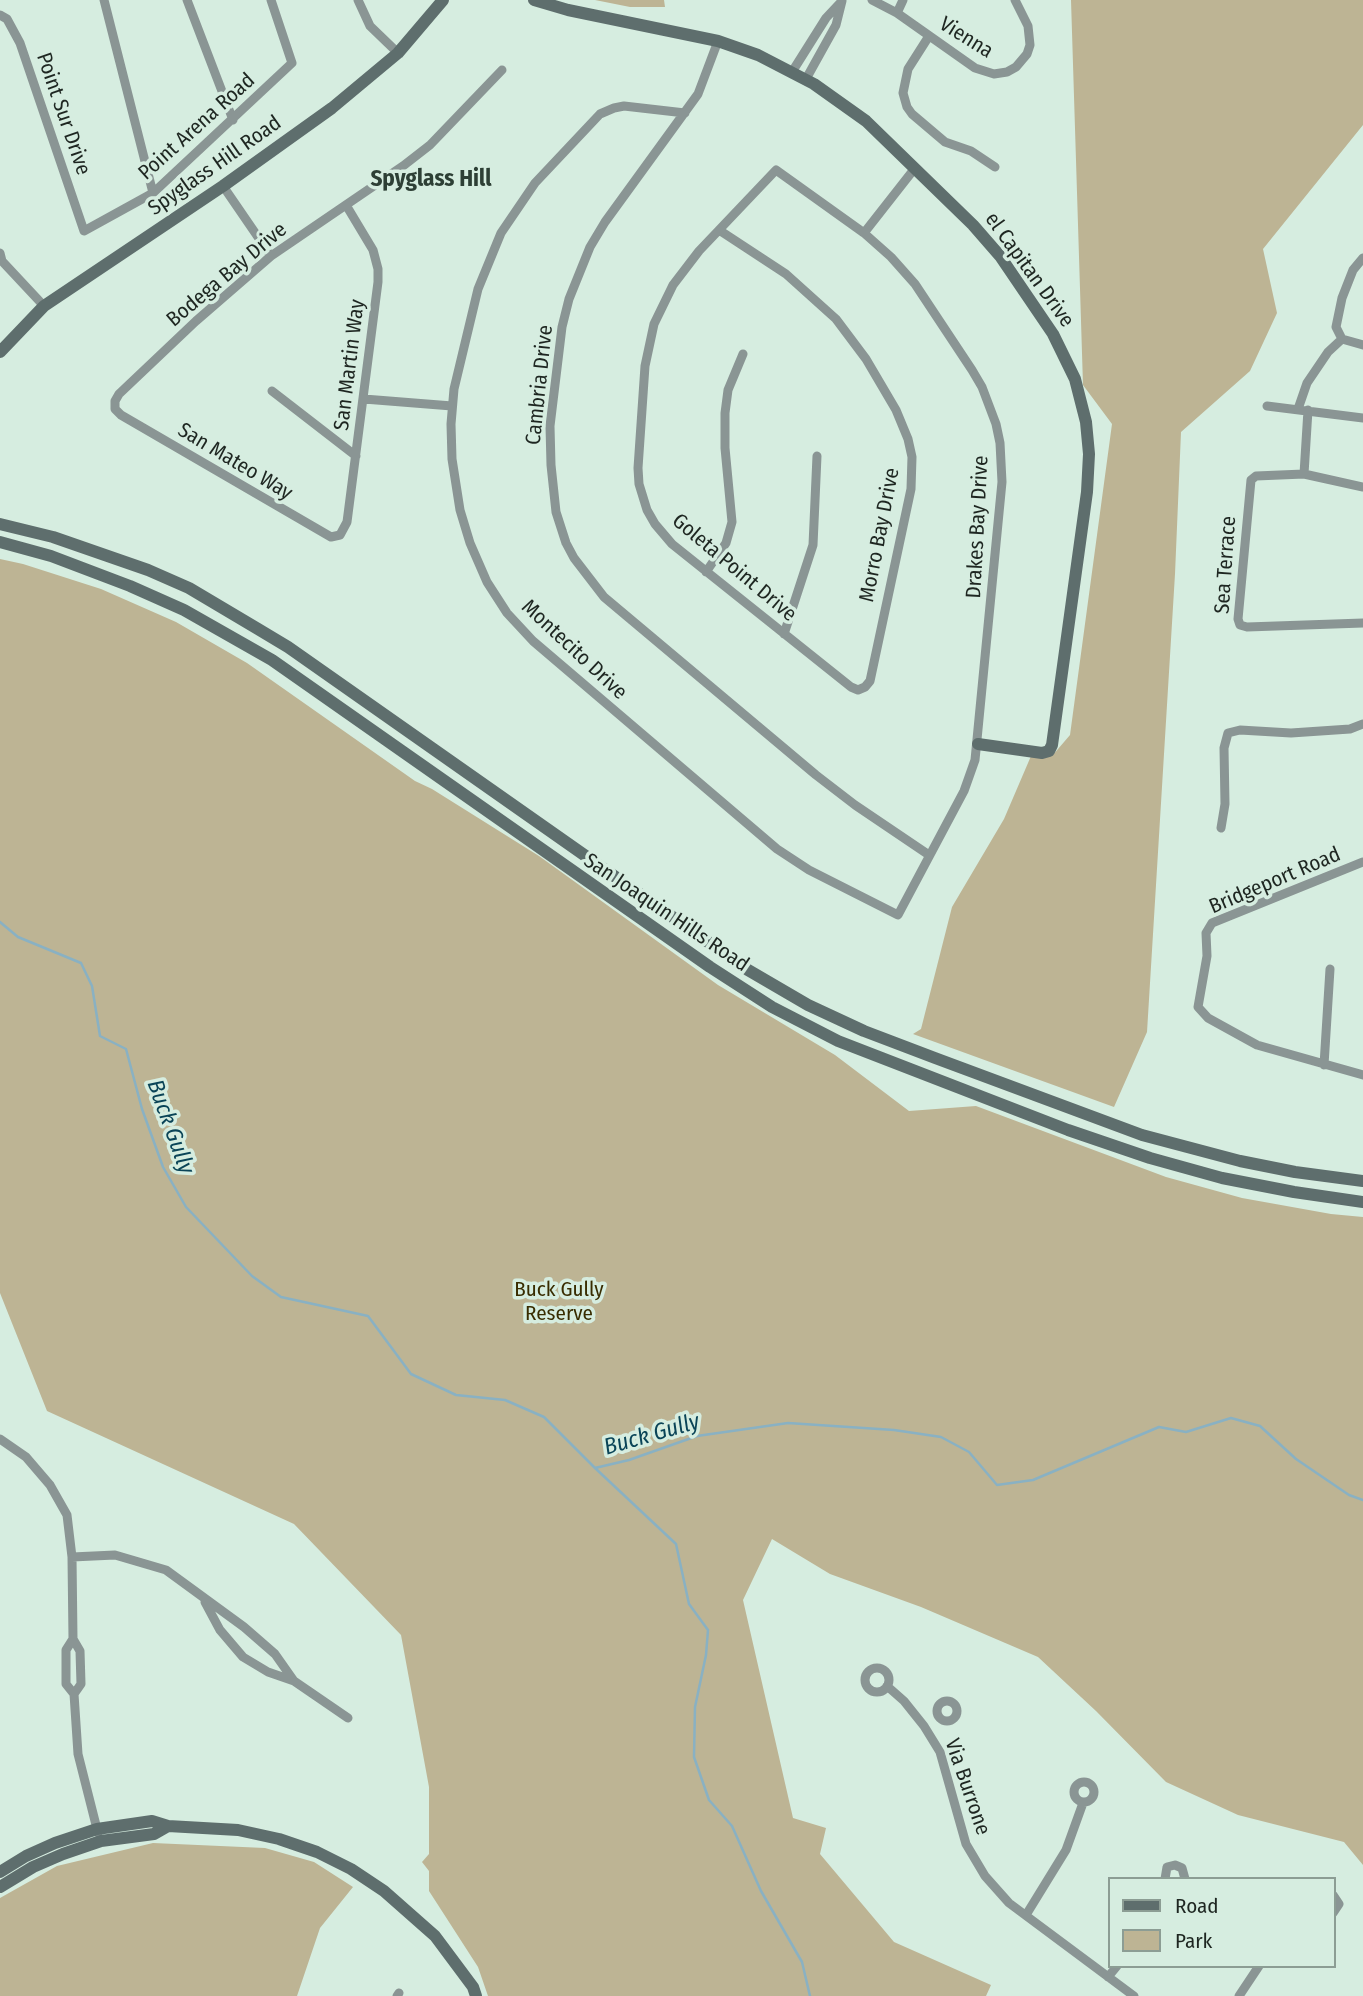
<!DOCTYPE html>
<style>
body{margin:0}
#map{position:relative;width:1363px;height:1996px;overflow:hidden;background:#d6ede0;font-family:"Fira Sans Condensed",sans-serif}
canvas{display:block}
.legend{position:absolute;left:1108px;top:1877px;width:228px;height:91px;box-sizing:border-box;background:#d6ede0;border:2px solid #8c9d94;margin:0;padding:9px 12px;list-style:none;font-size:21px;color:#1e2621}
.legend li{display:flex;align-items:center;gap:14px;height:35px}
.legend b{width:35px;border:2px solid #8c9d94}
</style>
<div id="map">
<canvas width="1363" height="1996"></canvas>
<ul class="legend">
<li><b style="height:9px;background:#5e6e6d"></b>Road</li>
<li><b style="height:19px;background:#bdb494"></b>Park</li>
</ul>
</div>
<script>
const ctx = document.querySelector('canvas').getContext('2d');
ctx.lineJoin = 'round';
function paint(path, color) { ctx.fillStyle = color; ctx.fill(path, 'evenodd'); }
const poly = rows => new Path2D(rows.map(r => 'M' + r).join(''));
function strokePath(path, color, width, dash) { ctx.strokeStyle = color; ctx.lineWidth = width; ctx.lineCap = dash ? 'butt' : 'round'; ctx.setLineDash(dash || []); ctx.stroke(path); }
function label(font, color, halo, rows, align = 'center') {
  ctx.font = font + ' "Fira Sans Condensed",sans-serif'; ctx.lineWidth = 7; ctx.setLineDash([]); ctx.textBaseline = 'middle'; ctx.strokeStyle = halo; ctx.fillStyle = color; for (const [text, x, y, turn = 0] of rows) {
    ctx.save(); ctx.translate(x, y); ctx.rotate((+turn || 0) * Math.PI / 180); ctx.textAlign = isNaN(turn) ? turn : align; if (halo) ctx.strokeText(text, 0, 0); ctx.fillText(text, 0, 0); ctx.restore();
  }
}
paint(poly([
 [595,0,664,0,665,7,630,7],
 [1071,0,1363,0,1363,125,1263,249,1277,313,1250,371,1181,432,1175,574,1147,1032,1114,1107,913,1034,921,1029,952,907,1004,819,1031,756,1052,756,1070,735,1112,424,1083,385],
 [0,559,23,564,101,589,176,622,247,663,415,781,432,789,539,856,718,985,835,1055,909,1111,976,1106,1166,1177,1242,1198,1331,1214,1363,1217,1363,1865,1344,1842,1238,1815,1166,1782,1096,1711,1038,1657,921,1607,830,1574,772,1539,743,1600,793,1818,826,1828,820,1854,894,1942,991,1985,986,1996,488,1996,478,1967,429,1891,429,1871,422,1862,429,1854,429,1787,401,1635,294,1524,47,1411,0,1293],
 [153,1843,265,1848,314,1862,353,1887,320,1928,297,1996,0,1996,0,1898,57,1866]
]), '#bdb494');
strokePath(poly([
 [0,922,18,937,81,963,92,986,100,1036,126,1049,142,1109,163,1167,186,1207,252,1276,281,1297,368,1316,411,1374,456,1395,505,1400,544,1417,595,1468,629,1460,697,1436,788,1423,894,1430,941,1437,969,1452,997,1485,1033,1480,1159,1427,1186,1432,1231,1418,1260,1426,1296,1459,1349,1495,1363,1500],
 [595,1468,676,1544,689,1604,708,1630,706,1655,695,1707,694,1757,709,1800,732,1826,761,1891,802,1962,810,1996]
]), '#89b1c3', 2.5);
strokePath(poly([
 [104,0,153,193],
 [187,0,233,120],
 [358,0,370,26,398,53],
 [872,0,897,13,975,68,994,74,1007,72,1016,67,1027,54,1030,45,1028,26,1015,0],
 [897,13,903,0],
 [0,15,7,19,20,43,84,231,153,193,292,63,271,0],
 [929,36,908,69,903,93,907,107,912,114,945,142,971,151,995,167],
 [718,41,698,94,605,222,590,247,569,299,562,327,550,426,551,465,556,512,566,543,574,558,604,597,816,775,855,805,929,855],
 [792,72,826,18,842,1,836,25,806,79],
 [685,113,624,106,614,108,600,114,535,183,501,233,478,289,454,389,451,424,452,459,460,510,470,543,487,582,507,613,533,641,777,849,809,870,898,915,964,791,975,760,1002,482,1000,443,996,424,982,387,972,370,915,284,891,257,864,233,776,170,699,251,673,285,654,324,645,366,638,468,639,484,647,510,655,524,672,544,851,687,858,690,865,687,870,681,911,489,912,457,908,439,896,410,866,359,836,319,786,274,719,230],
 [223,186,271,256],
 [346,205,373,250,378,269,378,282,347,522,340,535,331,537,121,415,115,409,115,401,119,394,196,321,271,256,403,166,430,145,502,70],
 [864,233,915,168],
 [0,253,2,261,44,306],
 [1363,258,1353,270,1342,298,1336,327,1342,339,1363,345],
 [272,391,356,456],
 [364,399,452,406],
 [1267,406,1363,418],
 [1298,409,1307,383,1328,352,1342,339],
 [1304,474,1308,410],
 [1363,487,1304,474,1256,476,1251,480,1238,619,1240,625,1247,627,1363,623],
 [706,572,726,543,732,522,725,448,725,413,728,390,743,354],
 [784,634,813,545,817,456],
 [1221,828,1225,804,1224,748,1228,733,1240,730,1291,733,1350,729,1363,724],
 [1363,862,1212,923,1206,933,1207,956,1198,1007,1208,1018,1257,1045,1363,1075],
 [1324,1065,1330,969],
 [0,1439,26,1457,50,1485,67,1515,72,1557,73,1639,66,1650,66,1684,74,1694],
 [72,1557,115,1555,166,1570,244,1627,275,1654,294,1681],
 [205,1602,220,1630,243,1657,268,1672,294,1681,348,1718],
 [73,1639,80,1651,81,1684,74,1694,78,1754,98,1833],
 '865 1680a12 12 0 1 1 24 0a12 12 0 1 1-24 0Z',
 [887,1686,904,1701,924,1726,940,1752,966,1844,985,1876,1009,1903,1134,1996],
 '937 1711a10 10 0 1 1 20 0a10 10 0 1 1-20 0Z',
 '1074 1792a10 10 0 1 1 20 0a10 10 0 1 1-20 0Z',
 [1165,1879,1167,1867,1175,1865,1182,1868,1185,1879],
 [1333,1895,1339,1904,1333,1913],
 [1026,1915,1066,1850,1083,1803],
 [1108,1977,1117,1966],
 [397,1996,399,1993],
 [1239,1996,1259,1966]
]), '#8a9594', 9);
strokePath(poly([
 [534,0,568,10,718,41,758,55,814,84,866,121,973,225,1000,256,1053,334,1075,379,1086,422,1089,454,1087,492,1052,745,1049,751,1042,753,978,744],
 [0,352,44,306,223,186,332,108,398,53,443,0],
 [0,524,53,537,148,570,189,588,258,629,288,647,748,970,808,1005,864,1031,935,1058,1142,1135,1240,1161,1295,1172,1363,1181],
 [0,542,51,556,130,586,184,610,272,660,710,967,772,1007,838,1041,1068,1130,1150,1158,1222,1178,1294,1192,1363,1202],
 [0,1872,26,1856,55,1843,97,1829,152,1821,168,1826,238,1830,279,1839,317,1852,351,1869,384,1891,435,1936,473,1987,476,1996],
 [0,1887,33,1867,63,1854,101,1841,154,1834,168,1826]
]), '#5e6e6d', 12);
label('21px', '#1e2621', '#d6ede0', [
 ["Vienna",966,38,32],
 ["Point Sur Drive",63,114,71],
 ["Point Arena Road",197,127,-42],
 ["Spyglass Hill Road",215,166,-35],
 ["el Capitan Drive",1029,270,54],
 ["Bodega Bay Drive",227,275,-40],
 ["San Martin Way",350,365,-83],
 ["Cambria Drive",540,385,-84],
 ["San Mateo Way",235,462,31],
 ["Drakes Bay Drive",978,527,-87],
 ["Morro Bay Drive",880,535,-79],
 ["Sea Terrace",1226,565,-86],
 ["Goleta Point Drive",734,568,40],
 ["Montecito Drive",574,650,43],
 ["Bridgeport Road",1275,881,-23],
 ["San Joaquin Hills Road",666,913,34],
 ["Via Burrone",967,1787,71]
]);
label('21px', '#382c00', '#d6ede0', [
 ["Buck Gully",559,1290],
 ["Reserve",559,1314]
]);
label('bold 23px', '#2d3f35', '#d6ede0', [
 ["Spyglass Hill",431,180]
]);
label('italic 23px', '#0a4457', '#d6ede0', [
 ["Buck Gully",170,1127,70],
 ["Buck Gully",652,1435,-16]
]);
</script>
